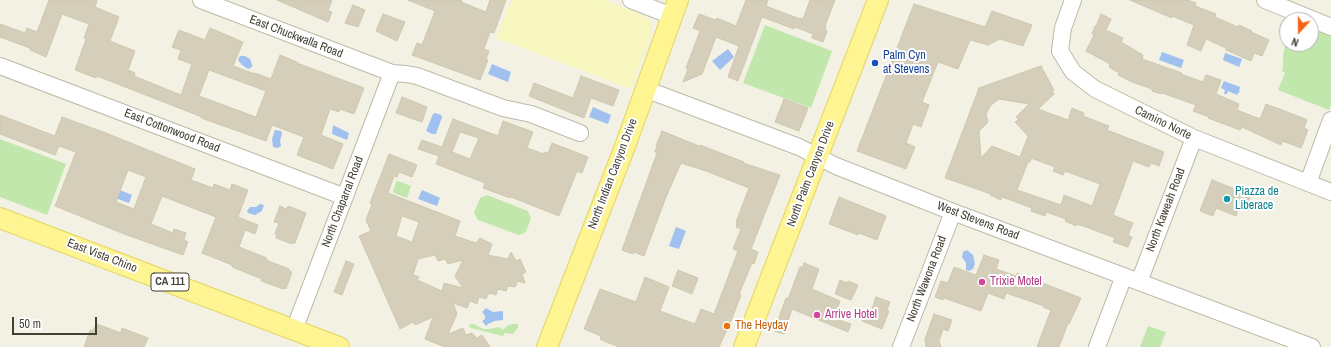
<!DOCTYPE html>
<style>
body{margin:0}
#map{position:relative;width:1331px;height:347px;overflow:hidden;background:#f2f1e4;font-family:"Archivo Narrow",sans-serif}
canvas{display:block}
.north{position:absolute;left:1279px;top:12px;width:40px;height:40px;box-sizing:border-box;background:#fff;border:1px solid #b4b3ae;border-radius:50%;rotate:201deg;font-size:11px;font-weight:700;line-height:16px;text-align:center;color:#444134}
.north::after{content:'';display:block;margin:auto;width:14px;height:18px;background:#f96214;clip-path:polygon(50% 0,100% 100%,50% 72%,0 100%)}
.scale{position:absolute;left:12px;top:317px;width:85px;height:18px;box-sizing:border-box;border:2px solid #444134;border-top:0;padding-left:5px;font-size:12px;line-height:14px;white-space:nowrap;color:#444134;-webkit-text-stroke:3px #fff;paint-order:stroke}
</style>
<div id="map">
<canvas width="1331" height="347"></canvas>
<div class="north">N</div>
<div class="scale">50 m</div>
</div>
<script>
const ctx = document.querySelector('canvas').getContext('2d');
ctx.lineJoin = 'round';
function paint(path, color) { ctx.fillStyle = color; ctx.fill(path, 'evenodd'); }
const poly = rows => new Path2D(rows.map(r => 'M' + r).join(''));
function strokePath(path, color, width, dash) { ctx.strokeStyle = color; ctx.lineWidth = width; ctx.lineCap = dash ? 'butt' : 'round'; ctx.setLineDash(dash || []); ctx.stroke(path); }
function label(font, color, halo, rows, align = 'center') {
  ctx.font = font + ' "Archivo Narrow",sans-serif'; ctx.lineWidth = 4; ctx.setLineDash([]); ctx.textBaseline = 'middle'; ctx.strokeStyle = halo; ctx.fillStyle = color; for (const [text, x, y, turn = 0] of rows) {
    ctx.save(); ctx.translate(x, y); ctx.rotate((+turn || 0) * Math.PI / 180); ctx.textAlign = isNaN(turn) ? turn : align; if (halo) ctx.strokeText(text, 0, 0); ctx.fillText(text, 0, 0); ctx.restore();
  }
}
paint(poly([
 [765,25,832,51,811,108,743,83],
 [1311,27,1331,35,1331,105,1329,110,1278,90,1285,73,1282,71,1283,66,1283,55,1287,37,1287,44,1311,44],
 [0,139,66,164,47,215,0,197],
 [398,181,411,186,407,198,394,193,393,191,396,182],
 [487,195,528,211,531,218,526,232,519,235,478,220,474,213,480,198],
 [470,324,474,324,483,329,489,329,499,327,503,330,508,325,513,324,518,324,518,327,513,334,505,333,503,336,471,328,469,326],
 [1148,326,1166,332,1160,347,1140,347]
]), '#c1e7ad');
paint(poly([
 [512,0,604,0,643,15,651,22,652,32,631,89,496,38]
]), '#f7f6bf');
paint(poly([
 [728,49,734,57,720,70,712,61],
 [1162,52,1184,60,1181,68,1159,60],
 [1225,53,1242,59,1239,67,1223,60],
 [240,56,245,56,250,59,252,64,252,67,248,69,242,65,238,60],
 [492,64,511,72,508,82,488,74],
 [1224,81,1240,87,1239,93,1238,93,1237,95,1228,91,1227,94,1224,94,1225,90,1221,88],
 [593,107,611,115,608,124,589,117],
 [435,113,441,115,442,117,436,134,432,134,426,131,433,114],
 [333,125,349,133,347,140,332,134],
 [275,130,281,131,282,134,280,141,281,146,278,148,273,147,272,139],
 [113,187,132,195,129,203,110,196],
 [422,190,440,198,437,206,418,199],
 [260,204,264,205,262,211,255,215,248,213,247,211,250,207,256,207],
 [676,227,686,231,679,249,669,246],
 [967,250,973,255,975,264,973,269,969,271,966,270,966,263,962,257,963,252],
 [486,308,493,312,503,311,503,320,495,321,488,324,486,326,482,321,485,319,485,316,482,312]
]), '#a0c0f0');
const building = poly([
 [49,0,97,0,95,7,119,17,110,41,135,51,128,70,135,73,134,76,181,95,192,64,178,59,181,50,172,47,179,30,205,40,210,28,243,42,233,66,255,74,255,73,271,79,280,55,297,62,297,63,364,88,354,114,340,109,339,112,330,109,321,135,343,144,333,169,297,155,304,137,272,125,266,141,201,118,202,117,97,76,96,78,75,70,86,39,84,38,89,24,62,14,46,57,30,50,30,48,0,37,0,24,25,33,27,28,37,32,49,0],
 [209,70,266,91,256,117,199,96,209,70],
 [277,0,332,0,328,11,332,12,328,22,277,0],
 [408,0,462,0,461,2,486,12,490,0,506,0,494,33,490,32,484,49,489,51,486,59,488,60,480,80,412,55,417,43,422,45,435,11,408,0],
 [746,0,768,0,766,6,800,19,800,18,803,19,810,0,835,0,825,26,826,26,825,30,827,31,823,42,812,38,813,34,795,27,794,29,762,17,738,81,728,77,739,46,716,37,702,74,683,82,688,69,686,68,700,31,693,28,699,14,716,20,717,18,736,26,746,0],
 [1130,0,1187,0,1196,3,1195,6,1216,14,1215,17,1238,27,1239,25,1252,31,1251,32,1269,40,1262,56,1254,53,1251,61,1226,50,1226,48,1206,39,1201,51,1187,45,1194,25,1172,16,1172,18,1130,0],
 [914,4,985,27,992,11,1032,25,1023,46,1000,39,988,45,970,40,958,69,938,62,922,102,929,105,921,127,913,124,906,143,915,147,906,169,857,151,914,4],
 [353,5,365,10,358,27,345,23,353,5],
 [383,14,405,22,397,41,376,31,383,14],
 [1101,14,1111,19,1106,30,1123,38,1121,42,1143,55,1142,59,1182,73,1181,74,1203,82,1206,75,1221,80,1216,94,1239,104,1237,110,1260,119,1266,104,1303,118,1307,120,1304,128,1308,130,1301,148,1282,141,1281,145,1242,127,1240,130,1208,118,1209,117,1193,111,1196,105,1162,93,1161,94,1152,91,1152,89,1132,82,1118,75,1119,73,1109,67,1110,64,1086,51,1094,35,1092,34,1095,26,1096,26,1101,14],
 [1041,66,1054,90,1052,91,1054,94,1038,109,1068,120,1072,108,1084,113,1083,116,1109,126,1107,130,1164,152,1159,166,1151,163,1149,167,1133,161,1113,215,1133,223,1128,235,1132,237,1128,247,1113,242,1115,238,1086,227,1077,224,1076,226,1065,221,1066,219,1046,212,1045,216,1031,211,1032,208,1002,197,1001,200,990,195,991,194,945,178,979,88,1041,66],
 [999,99,1029,104,1016,117,1019,119,1015,122,1028,136,1020,157,992,146,981,158,979,131,988,122,986,114,990,106,999,99],
 [1031,158,1055,167,1053,171,1063,175,1065,171,1100,184,1092,206,1064,195,1061,205,1017,190,1028,162,1030,162,1031,158],
 [581,76,619,90,613,106,591,98,584,118,529,96,534,83,573,98,581,76],
 [402,97,427,107,422,122,396,113,402,97],
 [784,99,808,108,799,131,775,122,784,99],
 [0,115,55,136,62,117,106,133,195,169,191,180,213,188,214,184,230,190,232,184,248,190,238,217,258,225,255,234,245,230,239,247,267,258,266,260,289,269,289,271,292,272,286,289,284,288,283,289,261,281,262,279,232,267,232,265,202,253,216,217,162,196,151,224,173,233,174,229,186,233,184,240,188,242,183,255,124,234,55,206,76,152,59,146,55,155,0,134,0,115],
 [128,170,146,177,134,209,116,202,128,170],
 [453,119,498,136,503,121,533,132,527,148,544,154,544,152,548,153,552,143,588,157,582,173,577,171,559,216,511,197,510,198,483,188,485,183,436,164,439,156,418,149,422,140,442,147,453,119],
 [460,132,479,138,470,159,452,152,460,132],
 [662,131,699,146,700,145,731,157,744,162,743,163,780,175,751,249,758,252,754,264,752,263,739,294,741,295,731,321,719,347,619,347,604,341,600,339,601,336,584,329,600,289,636,302,645,277,669,287,660,311,695,324,701,309,714,314,738,251,733,249,741,229,736,227,737,223,736,222,749,188,706,171,681,163,666,197,644,256,634,252,633,254,622,250,657,153,655,152,657,146,656,146,662,131],
 [389,154,417,165,412,177,399,172,397,177,394,176,388,193,460,221,455,236,476,243,480,238,492,244,488,255,508,259,511,252,516,261,520,259,526,272,522,274,525,283,518,281,515,287,508,286,506,291,498,289,496,295,489,293,486,299,479,297,477,304,470,301,467,308,453,303,457,314,448,334,463,328,466,335,472,333,477,338,482,335,490,347,445,347,425,339,433,317,415,325,413,322,400,329,359,236,371,231,366,220,372,204,370,203,389,154],
 [402,216,419,222,412,242,396,236,402,216],
 [435,255,438,261,445,259,448,264,463,260,455,276,463,288,444,283,442,291,417,280,419,277,413,275,418,259,435,255],
 [1212,180,1235,189,1237,186,1252,191,1246,210,1239,207,1236,216,1216,208,1213,216,1200,211,1212,180],
 [839,197,886,216,877,240,859,233,858,235,829,224,839,197],
 [280,206,286,209,288,206,306,213,295,243,293,243,292,244,276,238,277,235,275,234,279,223,274,222,280,206],
 [984,255,999,260,996,269,1016,276,1017,273,1081,298,1069,324,1068,323,1059,347,1037,347,1051,310,1043,307,1044,306,1006,293,1004,299,988,293,981,311,944,298,943,300,935,297,941,281,948,283,954,267,976,275,984,255],
 [346,261,354,264,342,295,334,292,346,261],
 [804,263,819,269,812,289,840,301,834,318,851,324,848,332,792,309,784,334,774,331,786,298,788,299,800,267,803,267,804,263],
 [678,270,698,278,692,294,672,286,678,270],
 [840,280,847,283,848,281,858,285,851,300,835,294,840,280],
 [876,297,890,302,887,310,889,311,882,329,862,321,866,310,871,312,876,297],
 [934,314,952,320,948,331,943,329,939,341,941,347,926,347,925,339,934,314],
 [97,324,121,333,122,328,148,338,144,347,84,347,90,330,92,331,97,324]
]);
paint(building, '#d4ceba');
strokePath(building, '#cec8ad', 1);
const minor = poly([
 [201,0,392,73,406,74,417,76,503,108,531,114,580,133],
 [631,0,672,16],
 [1073,0,1063,28,1060,51,1073,72,1095,89,1194,138,1331,192],
 [1265,0,1331,27],
 [0,66,345,197],
 [645,89,799,147,836,166,953,212,1312,347],
 [1308,183,1331,120],
 [1139,282,1194,138],
 [294,330,392,73],
 [901,347,953,212],
 [1097,347,1124,276]
]);
const major = poly([
 [0,218,339,347],
 [547,347,624,149,678,0],
 [744,347,878,0]
]);
strokePath(minor, '#bdbaa7', 18);
strokePath(major, '#e3d561', 22);
strokePath(minor, '#fff', 16);
strokePath(major, '#fef492', 20);
for (const [x, y, r, color] of [
 [875,63,4,"#1a4fb4"],
 [1227,199,4,"#0f9aa8"],
 [982,282,4,"#d1479c"],
 [817,315,4,"#d1479c"],
 [727,326,4,"#e8710a"]
]) { const dot = new Path2D(); dot.arc(x, y, r, 0, 2 * Math.PI); ctx.fillStyle = color; ctx.fill(dot); strokePath(dot, '#fff', 1.5); }
for (const [x, y, w] of [
 [170,282,38]
]) { const box = new Path2D(); box.roundRect(x - w / 2, y - 9, w, 18, 3); ctx.fillStyle = '#fff'; ctx.fill(box); strokePath(box, '#444134', 1); }
label('bold 11px', '#444134', null, [
 ["CA 111",170,282]
]);
label('12px', '#444134', '#fff', [
 ["East Chuckwalla Road",296,37,21],
 ["Camino Norte",1163,123,26],
 ["East Cottonwood Road",172,131,21],
 ["North Indian Canyon Drive",613,174,-69],
 ["North Palm Canyon Drive",811,174,-69],
 ["North Chaparral Road",343,202,-69],
 ["North Kaweah Road",1166,210,-69],
 ["West Stevens Road",978,221,21],
 ["East Vista Chino",102,256,21],
 ["North Wawona Road",927,279,-69]
]);
label('12px', '#164399', '#fff', [
 ["Palm Cyn",883,56],
 ["at Stevens",883,70]
], 'left');
label('12px', '#0d838f', '#fff', [
 ["Piazza de",1235,192],
 ["Liberace",1235,206]
], 'left');
label('12px', '#b23c85', '#fff', [
 ["Trixie Motel",990,282],
 ["Arrive Hotel",825,315]
], 'left');
label('12px', '#c56008', '#fff', [
 ["The Heyday",735,326]
], 'left');
</script>
